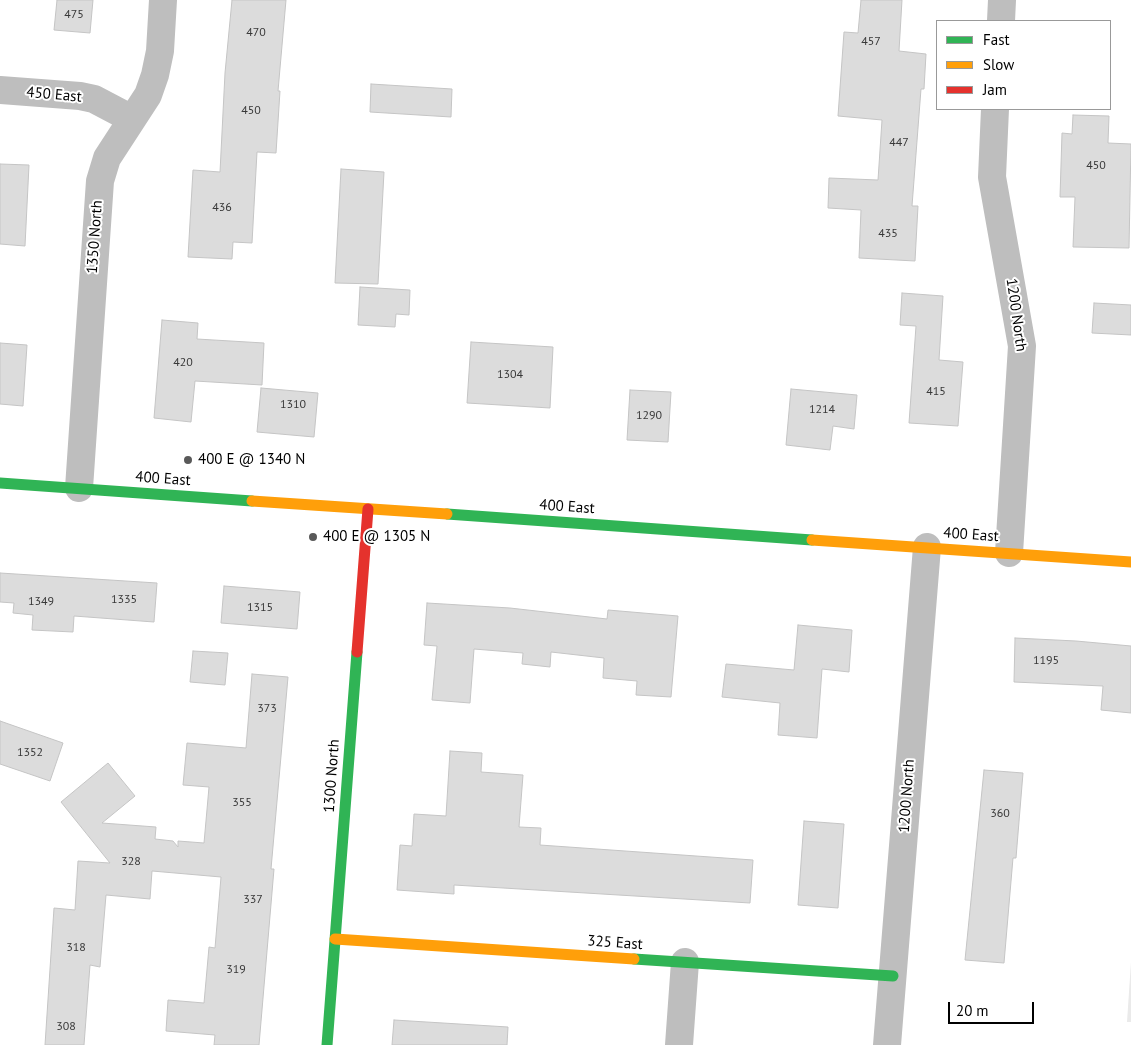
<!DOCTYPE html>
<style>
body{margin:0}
#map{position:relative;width:1131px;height:1045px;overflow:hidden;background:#fff;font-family:"PT Sans",sans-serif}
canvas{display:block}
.legend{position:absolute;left:936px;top:20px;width:175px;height:90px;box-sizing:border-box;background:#fff;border:1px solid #999;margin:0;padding:6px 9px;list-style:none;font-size:15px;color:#000}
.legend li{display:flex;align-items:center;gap:10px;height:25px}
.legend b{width:25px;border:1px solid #999}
.scale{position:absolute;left:948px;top:1002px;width:86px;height:22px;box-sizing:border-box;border:2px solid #000;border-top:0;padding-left:6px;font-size:15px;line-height:18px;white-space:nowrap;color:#000;-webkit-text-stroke:4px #fff;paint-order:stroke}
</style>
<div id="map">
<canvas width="1131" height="1045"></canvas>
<ul class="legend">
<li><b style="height:6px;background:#30b455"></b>Fast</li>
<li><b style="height:6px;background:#ff9f0a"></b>Slow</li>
<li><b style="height:6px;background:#e5322d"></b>Jam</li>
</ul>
<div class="scale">20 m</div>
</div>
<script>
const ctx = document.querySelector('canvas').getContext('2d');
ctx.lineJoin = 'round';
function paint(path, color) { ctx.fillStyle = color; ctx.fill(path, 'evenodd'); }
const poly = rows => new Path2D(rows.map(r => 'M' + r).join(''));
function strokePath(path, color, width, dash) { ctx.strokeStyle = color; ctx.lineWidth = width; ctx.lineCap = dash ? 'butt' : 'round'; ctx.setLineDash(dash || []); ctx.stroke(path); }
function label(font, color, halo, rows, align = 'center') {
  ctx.font = font + ' "PT Sans",sans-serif'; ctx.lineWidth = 4; ctx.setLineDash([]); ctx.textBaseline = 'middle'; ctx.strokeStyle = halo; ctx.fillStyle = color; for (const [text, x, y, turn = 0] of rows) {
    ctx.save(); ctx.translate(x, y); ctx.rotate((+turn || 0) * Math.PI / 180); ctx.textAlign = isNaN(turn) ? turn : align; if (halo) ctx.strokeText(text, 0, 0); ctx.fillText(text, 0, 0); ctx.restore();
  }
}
paint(poly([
 [1131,962,1131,1022,1127,1022]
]), '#eaeaea');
const building = poly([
 [57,0,93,0,90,33,54,30,57,0],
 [232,0,286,0,278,91,280,91,276,153,257,152,252,243,233,242,232,259,188,257,193,170,220,172,225,73,232,0],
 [861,0,902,0,899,51,926,54,924,89,921,89,912,206,918,206,915,261,859,258,861,210,828,208,829,178,878,180,882,120,838,116,844,32,858,33,861,0],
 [371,84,452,89,451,117,370,112,371,84],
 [1073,115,1109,116,1108,143,1131,144,1129,248,1073,247,1075,197,1060,197,1062,133,1072,134,1073,115],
 [0,164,29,165,25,246,0,244,0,164],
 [341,169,384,172,378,284,335,283,341,169],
 [360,287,410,290,409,315,396,314,395,327,358,325,360,287],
 [902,293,943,296,939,360,963,362,958,426,909,423,916,326,900,325,902,293],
 [1094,303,1131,305,1131,335,1092,333,1094,303],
 [162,320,198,323,197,339,264,343,262,385,195,381,191,422,154,418,162,320],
 [471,342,553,347,550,408,467,403,471,342],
 [0,343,27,345,23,406,0,404,0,343],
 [261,388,318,393,314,437,257,432,261,388],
 [791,389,857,395,854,429,833,426,830,450,786,445,791,389],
 [630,390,671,392,668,442,627,440,630,390],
 [0,573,157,583,154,622,74,616,73,632,32,630,33,615,13,613,14,603,0,602,0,573],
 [224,586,300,592,297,629,221,623,224,586],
 [427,603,510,608,607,619,608,610,678,616,671,697,636,695,637,681,603,678,604,658,551,652,550,667,522,664,523,653,474,649,470,703,432,700,437,646,424,645,427,603],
 [798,625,852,630,849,672,822,669,817,738,778,735,780,703,722,697,726,664,794,670,798,625],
 [1015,638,1076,641,1131,646,1131,713,1101,710,1103,686,1014,682,1015,638],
 [193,651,228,653,225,685,190,682,193,651],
 [252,674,288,677,271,869,274,869,259,1045,214,1045,215,1035,166,1031,168,1000,204,1003,209,947,215,948,221,877,152,871,150,899,106,895,100,967,90,965,84,1045,45,1045,54,908,75,910,78,861,110,863,61,802,108,763,135,796,102,823,156,827,155,839,173,841,178,847,178,841,204,843,209,787,183,785,187,743,246,748,252,674],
 [0,721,63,743,50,781,0,764,0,721],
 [450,751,482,753,481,772,523,775,519,827,541,828,540,845,753,860,750,903,454,885,454,894,397,890,400,845,412,846,414,814,446,816,450,751],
 [984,770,1023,773,1016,858,1013,858,1004,963,965,960,984,770],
 [804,821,844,824,838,908,798,905,804,821],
 [394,1020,508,1027,507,1045,392,1045,394,1020]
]);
paint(building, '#dcdcdc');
strokePath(building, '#c5c5c5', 1);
strokePath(poly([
 [1001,21,1002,0],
 [0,90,80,96,94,99,132,119],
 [995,109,992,177,1022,346,1009,553],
 [79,488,100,181,107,158,148,95,155,75,160,51,163,0],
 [679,1045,685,962],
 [887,1045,927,547]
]), '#bebebe', 28);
strokePath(poly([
 [0,483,252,501],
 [447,514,812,540],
 [634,959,893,976],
 [327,1045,357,652]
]), '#30b455', 11);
strokePath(poly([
 [252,501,447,514],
 [812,540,1131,562],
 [335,939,634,959]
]), '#ff9f0a', 11);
strokePath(poly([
 [357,652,368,509]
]), '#e5322d', 11);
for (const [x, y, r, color] of [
 [188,460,5,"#595959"],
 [313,537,5,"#595959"]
]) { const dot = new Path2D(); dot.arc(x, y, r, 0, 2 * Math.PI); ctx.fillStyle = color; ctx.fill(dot); strokePath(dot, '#fff', 2); }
label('12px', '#373737', null, [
 ["475",74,15],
 ["470",256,33],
 ["457",871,42],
 ["450",251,111],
 ["447",899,143],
 ["450",1096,166],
 ["436",222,208],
 ["435",888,234],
 ["420",183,363],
 ["1304",510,375],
 ["415",936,392],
 ["1310",293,405],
 ["1214",822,410],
 ["1290",649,416],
 ["1335",124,600],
 ["1349",41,602],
 ["1315",260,608],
 ["1195",1046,661],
 ["373",267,709],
 ["1352",30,753],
 ["355",242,803],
 ["360",1000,814],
 ["328",131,862],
 ["337",253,900],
 ["318",76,948],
 ["319",236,970],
 ["308",66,1027]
]);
label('15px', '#000', '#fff', [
 ["450 East",54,95,5],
 ["1350 North",95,237,-86],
 ["1200 North",1016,315,82],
 ["400 East",163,479,4],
 ["400 East",567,507,4],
 ["400 East",971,535,4],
 ["1300 North",332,776,-86],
 ["1200 North",907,796,-86],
 ["325 East",615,943,4]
]);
label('15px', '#000', '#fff', [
 ["400 E @ 1340 N",198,460],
 ["400 E @ 1305 N",323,537]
], 'left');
</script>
